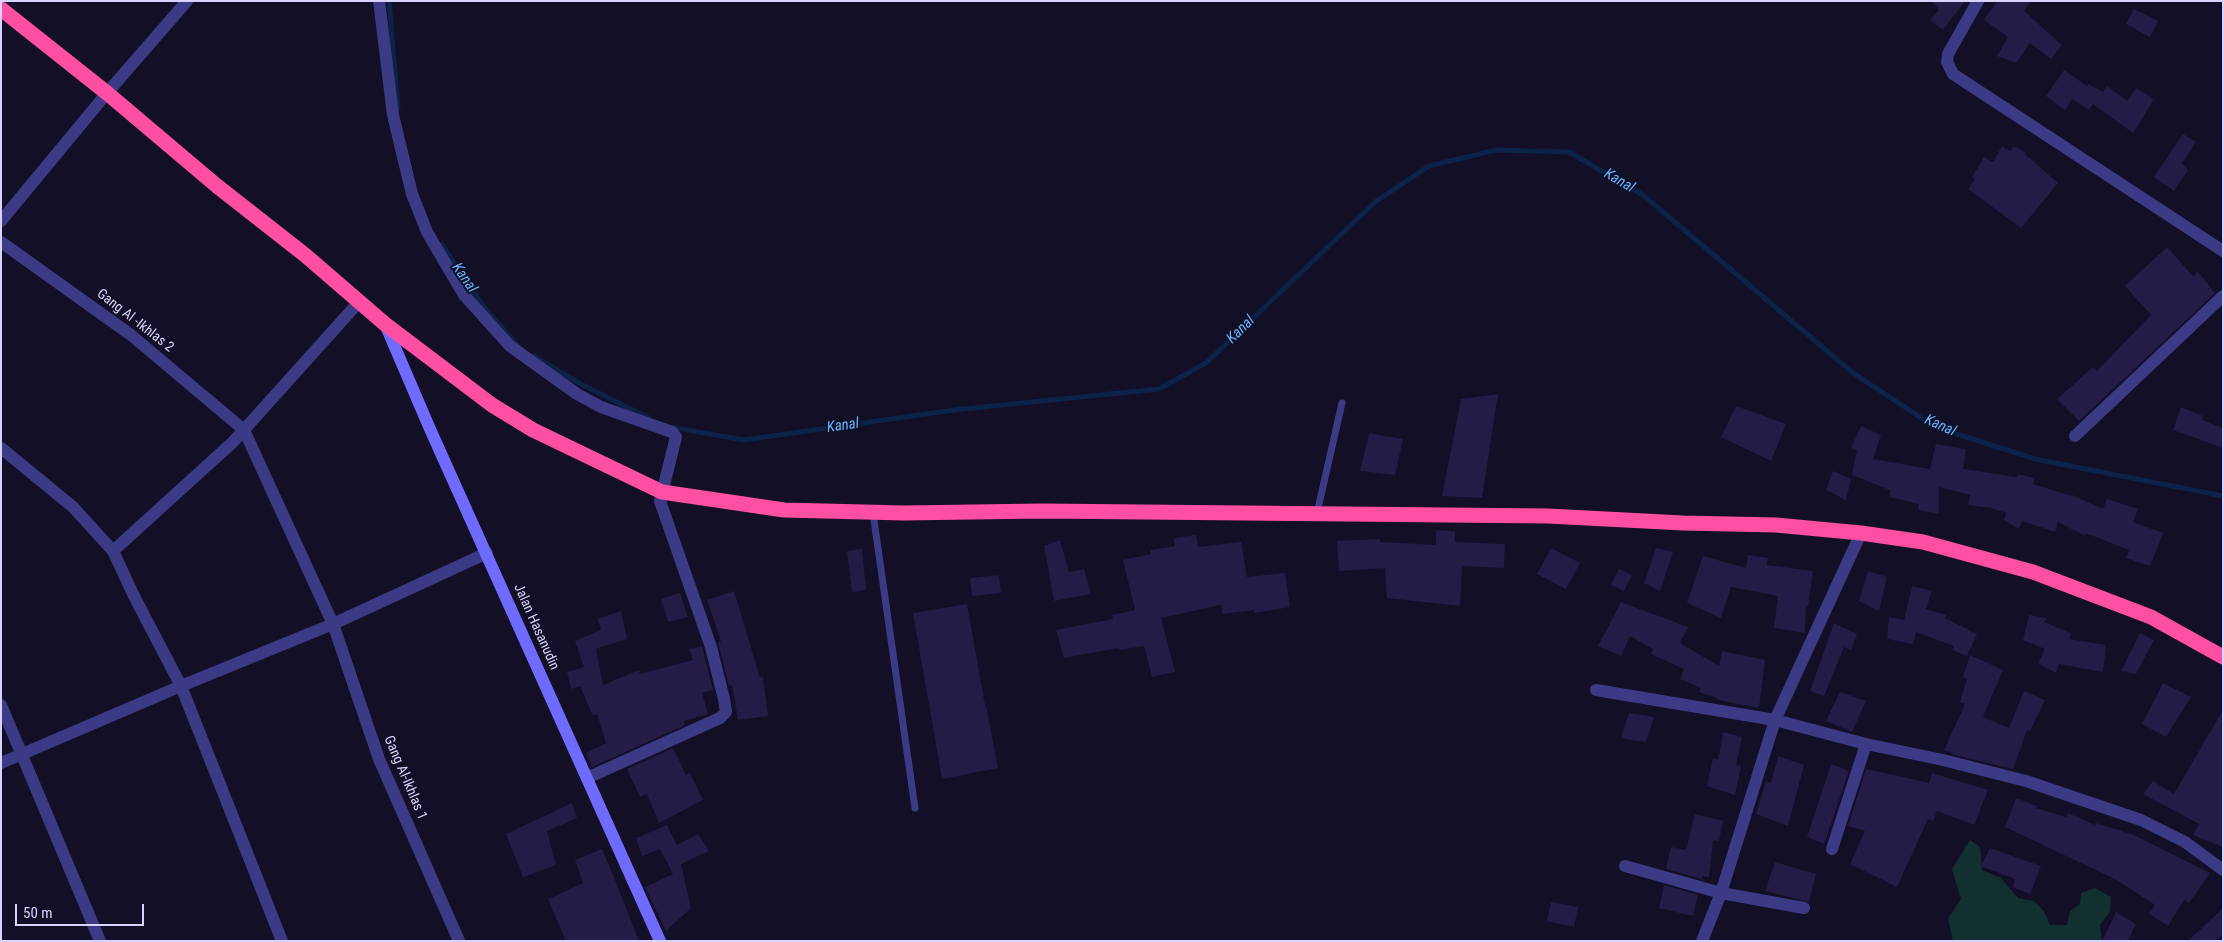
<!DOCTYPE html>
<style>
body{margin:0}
#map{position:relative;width:2224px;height:942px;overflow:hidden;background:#130f26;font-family:"Roboto Condensed",sans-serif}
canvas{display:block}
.frame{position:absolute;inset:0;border:2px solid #d9d4ff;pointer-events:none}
.scale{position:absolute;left:15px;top:904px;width:129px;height:22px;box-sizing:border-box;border:2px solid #d9d4ff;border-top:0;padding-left:6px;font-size:15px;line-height:18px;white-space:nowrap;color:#d9d4ff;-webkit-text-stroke:4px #130f26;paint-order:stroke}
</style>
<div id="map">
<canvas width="2224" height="942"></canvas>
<div class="frame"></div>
<div class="scale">50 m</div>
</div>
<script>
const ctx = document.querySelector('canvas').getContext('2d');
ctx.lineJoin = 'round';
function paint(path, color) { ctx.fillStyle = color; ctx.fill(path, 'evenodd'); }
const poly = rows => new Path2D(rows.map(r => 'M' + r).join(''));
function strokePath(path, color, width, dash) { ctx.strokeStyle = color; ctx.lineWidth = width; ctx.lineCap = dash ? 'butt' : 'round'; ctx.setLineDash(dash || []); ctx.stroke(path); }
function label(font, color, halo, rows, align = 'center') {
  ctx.font = font + ' "Roboto Condensed",sans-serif'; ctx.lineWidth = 4; ctx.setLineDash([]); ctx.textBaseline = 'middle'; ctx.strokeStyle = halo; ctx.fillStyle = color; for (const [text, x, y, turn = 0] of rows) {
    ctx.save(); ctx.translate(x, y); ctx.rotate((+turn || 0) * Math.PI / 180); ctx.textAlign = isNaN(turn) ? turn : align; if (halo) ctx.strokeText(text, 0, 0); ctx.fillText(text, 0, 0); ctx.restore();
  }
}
paint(poly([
 [1970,840,1980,847,1982,870,2001,878,2018,898,2034,901,2044,911,2050,925,2067,925,2070,911,2080,904,2081,893,2095,888,2111,897,2110,912,2100,925,2102,941,1953,941,1948,918,1961,899,1952,869]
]), '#12302f');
strokePath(poly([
 [389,1,398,108],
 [442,245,484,307,518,346],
 [534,356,581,384,649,418],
 [671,427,744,440,954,410,1159,389,1206,363,1375,202,1429,166,1496,150,1569,152,1643,195,1853,373,1935,427,2035,459,2223,496]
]), '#0c2248', 5);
paint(poly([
 [1932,1,1965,1,1943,30,1930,20,1939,10],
 [1997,1,2031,1,2024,11,2062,45,2051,59,2030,43,2016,63,1997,56,2008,37,1984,20],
 [2134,9,2158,21,2150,37,2126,24],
 [2064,70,2087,86,2088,84,2103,92,2107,86,2128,101,2136,88,2154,99,2133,133,2093,104,2089,110,2072,99,2065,110,2046,96],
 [2183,134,2196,142,2182,163,2188,170,2174,191,2154,177],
 [2002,146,2010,151,2014,146,2026,153,2025,154,2058,183,2021,228,1968,189,1975,179,1972,177,1984,157,1993,162],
 [2167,247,2193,276,2198,272,2215,293,2079,421,2057,399,2093,367,2097,371,2151,315,2125,286],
 [1498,394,1482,498,1442,496,1461,399],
 [1736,406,1786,424,1771,461,1721,437],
 [2181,407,2203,416,2202,420,2223,428,2223,448,2173,430],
 [1861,426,1881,435,1873,459,1930,469,1936,444,1966,449,1963,469,2017,477,2018,474,2035,478,2033,484,2072,496,2072,495,2103,509,2107,499,2138,509,2133,522,2163,533,2150,566,2126,558,2129,550,2086,533,2085,536,2058,522,2055,532,2022,521,2019,529,2004,520,2006,513,1991,508,1968,505,1970,495,1939,487,1939,514,1918,510,1919,504,1889,497,1890,490,1852,475,1857,450,1851,448],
 [1369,433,1403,439,1395,475,1360,471],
 [1833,471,1851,479,1846,500,1826,490],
 [1436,530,1455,531,1455,542,1505,544,1504,568,1462,566,1460,606,1387,598,1385,568,1339,571,1337,541,1380,539,1380,542,1436,545],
 [1196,535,1198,547,1241,542,1247,577,1285,573,1290,607,1254,613,1254,610,1222,614,1221,605,1161,618,1175,672,1152,677,1144,646,1119,650,1118,648,1064,658,1056,630,1113,619,1112,615,1135,610,1123,560,1151,554,1150,550,1175,546,1174,538],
 [1060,540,1069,572,1084,569,1091,594,1054,601,1044,546],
 [1551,548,1580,563,1566,589,1537,574],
 [1656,548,1673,552,1660,591,1644,583],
 [862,549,866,590,852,592,847,551],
 [1748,555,1768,558,1767,565,1813,571,1808,606,1806,606,1805,633,1774,628,1778,596,1731,587,1721,618,1687,603,1703,556,1746,568],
 [1619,569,1632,575,1624,591,1611,585],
 [1868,571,1887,577,1879,611,1859,601],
 [999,575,1001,593,972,596,970,578],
 [1912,586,1932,591,1926,609,1946,615,1945,618,1977,634,1967,656,1952,650,1954,646,1916,632,1913,644,1887,639,1889,617,1904,620],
 [734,591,760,678,763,677,768,716,738,720,732,685,729,686,718,642,721,641,707,600],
 [680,593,688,617,668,622,661,599],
 [1621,602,1688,627,1680,643,1719,666,1722,651,1765,660,1759,708,1718,700,1718,698,1699,692,1701,688,1680,679,1684,669,1651,654,1653,649,1630,636,1621,656,1598,646],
 [967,604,985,705,986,705,998,768,942,779,913,613],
 [621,611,627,639,596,649,603,685,639,670,640,674,693,660,689,649,702,646,713,690,702,693,708,714,684,721,685,725,592,767,586,753,606,743,597,714,593,716,580,686,571,689,567,672,584,667,575,641,601,630,598,619],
 [2029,615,2047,618,2044,622,2071,633,2069,639,2106,645,2103,672,2059,664,2056,673,2038,663,2045,649,2023,640],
 [1834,623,1857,634,1851,650,1844,647,1824,696,1810,691],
 [2140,633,2154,640,2136,674,2121,671],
 [1970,655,2003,670,1983,717,2009,728,2024,691,2045,700,2030,731,2027,730,2013,769,1955,755,1944,750,1965,704,1960,702,1967,679,1963,677],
 [2163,683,2191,697,2166,737,2142,724],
 [1840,692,1866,701,1852,732,1826,721],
 [2223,710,2223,847,2193,835,2199,824,2143,794,2153,781,2174,794],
 [1629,713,1654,717,1646,742,1621,738],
 [1723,732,1742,737,1736,765,1741,766,1735,795,1707,786,1713,758,1718,760],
 [673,748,686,775,690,773,703,800,659,823,647,794,640,797,627,769],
 [1778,756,1804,765,1788,826,1756,814,1766,781,1771,783],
 [1831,764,1849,771,1824,844,1807,837],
 [1866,769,1929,783,1932,773,1988,790,1974,825,1937,811,1933,821,1928,819,1897,887,1850,864,1865,831,1848,826],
 [2016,798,2037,806,2036,808,2066,817,2068,813,2095,825,2096,823,2134,835,2210,873,2189,903,2184,900,2168,926,2149,914,2155,905,2117,880,2005,827],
 [572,803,577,818,547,831,556,865,523,877,506,834],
 [1695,814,1723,821,1719,841,1713,840,1709,877,1702,876,1702,879,1666,869,1671,847,1686,850],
 [667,825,677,845,698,834,709,851,681,864,691,908,666,931,645,887,673,874,660,849,642,856,636,838],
 [1990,848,2041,866,2030,894,2013,887,2015,879,1981,866],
 [602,849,613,875,639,941,566,941,548,899,583,883,575,860],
 [1775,862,1816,874,1809,902,1765,891],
 [1664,885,1698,895,1693,916,1659,908],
 [1551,902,1578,907,1574,927,1547,921],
 [2223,908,2223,935,2215,941,2188,941],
 [2116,912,2136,924,2128,941,2102,941]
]), '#241b47');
strokePath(poly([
 [873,513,915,808],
 [1317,513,1342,403]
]), '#3d3a85', 7);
strokePath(poly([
 [379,1,393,115,412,194,427,232,464,295,510,346,577,394,601,407,672,432,676,437,660,501,711,647,724,699,726,712,720,718,587,778],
 [1978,1,1948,54,1947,62,1953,74,2223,251],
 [1,221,107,93,187,1],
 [1,242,131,335,244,430,333,624,379,759,459,941],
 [2075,436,2223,296],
 [1,448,73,507,113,551,134,596,181,686,282,941],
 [113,551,233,442,358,303],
 [1596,690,1775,720,1866,744,1943,760,2026,781,2141,820,2185,842,2223,870],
 [1,705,100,941],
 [1,763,181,686,333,624,487,553],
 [1832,849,1866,744],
 [1625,866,1721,893,1804,908],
 [1702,941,1721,893,1775,720,1861,533]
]), '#3d3a85', 12);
strokePath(poly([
 [385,324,430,429,660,941]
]), '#6f6bff', 12);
strokePath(poly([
 [1,9,107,93,217,186,305,255,385,324,492,405,533,430,662,492,784,510,904,513,1042,511,1548,516,1683,523,1776,525,1861,533,1923,542,2033,572,2151,617,2223,657]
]), '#ff4fa3', 15);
label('14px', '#d9d4ff', '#130f26', [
 ["Gang Al -Ikhlas 2",135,321,38],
 ["Jalan Hasanudin",536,627,66],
 ["Gang Al-Ikhlas 1",405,778,67]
]);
label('italic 15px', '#62b6ff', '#130f26', [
 ["Kanal",1619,181,30],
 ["Kanal",464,278,55],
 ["Kanal",1241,330,-44],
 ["Kanal",843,426,-8],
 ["Kanal",1940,426,24]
]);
</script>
